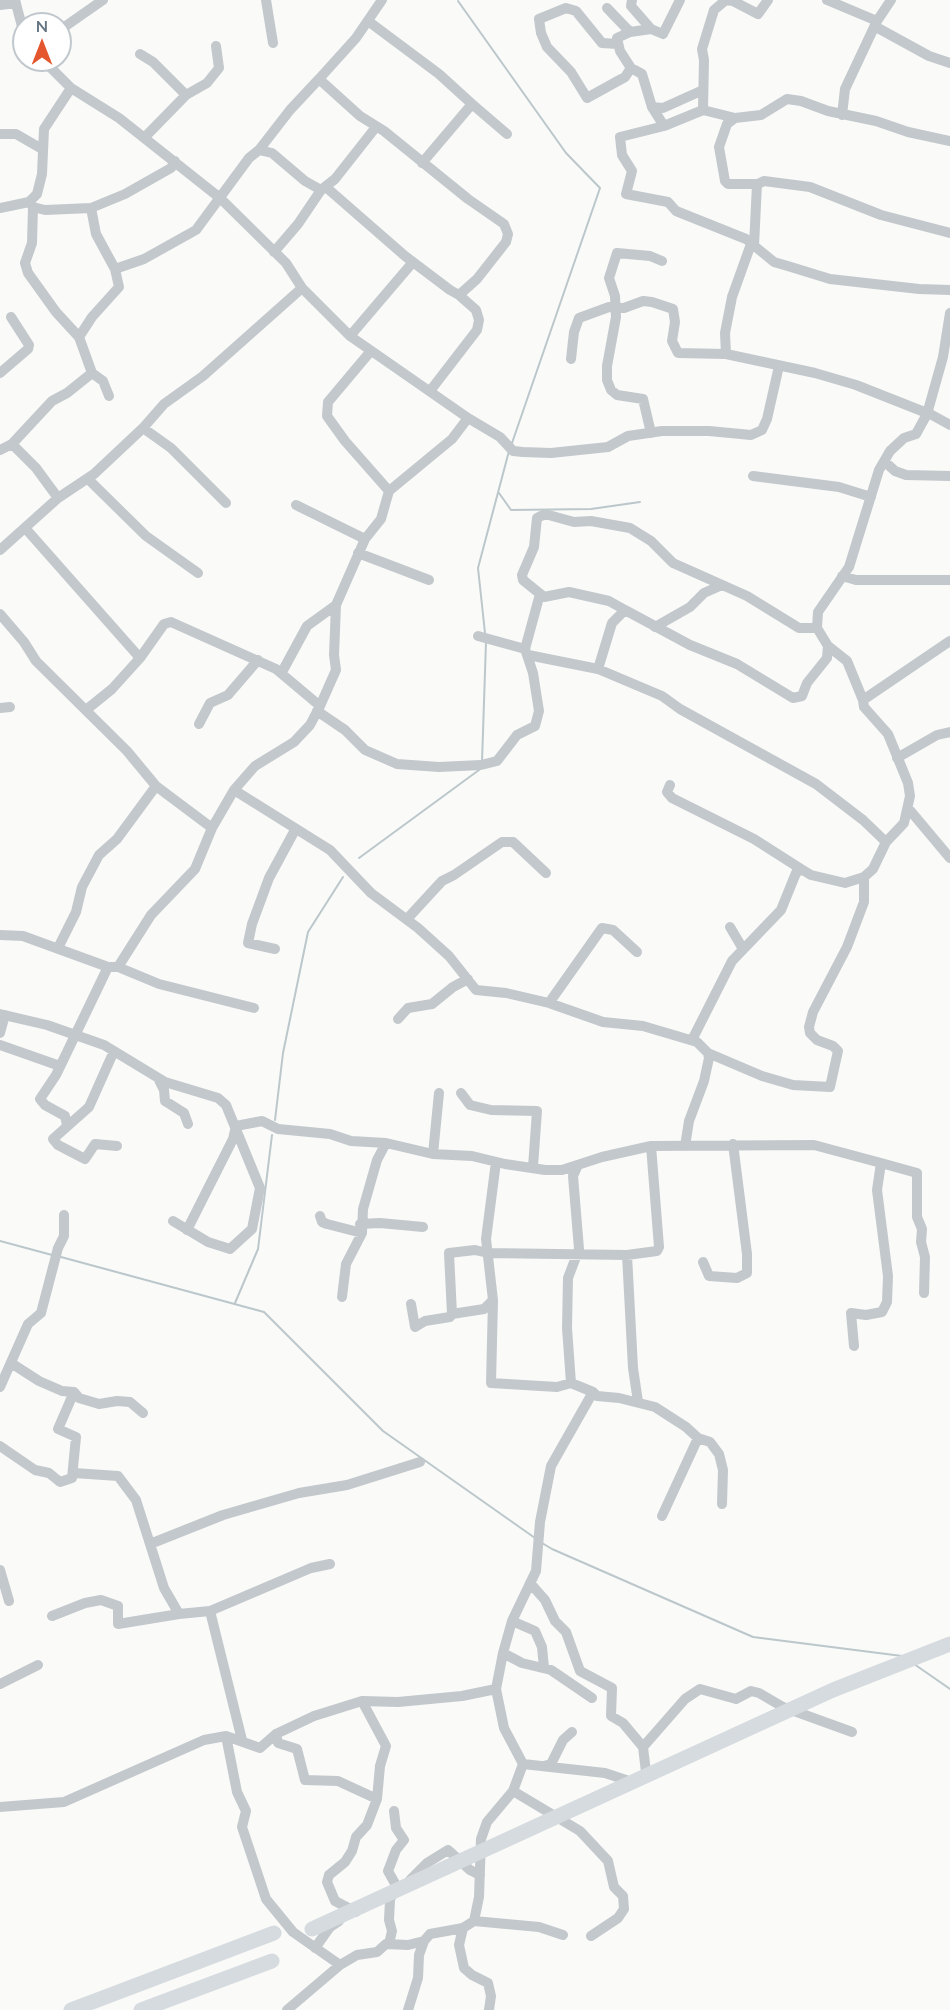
<!DOCTYPE html>
<style>
body{margin:0}
#map{position:relative;width:950px;height:2010px;overflow:hidden;background:#fafaf8;font-family:Lato,sans-serif}
canvas{display:block}
.north{position:absolute;left:12px;top:12px;width:60px;height:60px;box-sizing:border-box;background:#fff;border:2px solid #c1c8cd;border-radius:50%;rotate:0deg;font-size:16px;font-weight:700;line-height:24px;text-align:center;color:#657683}
.north::after{content:'';display:block;margin:auto;width:21px;height:27px;background:#e4572e;clip-path:polygon(50% 0,100% 100%,50% 72%,0 100%)}
</style>
<div id="map">
<canvas width="950" height="2010"></canvas>
<div class="north">N</div>
</div>
<script>
const ctx = document.querySelector('canvas').getContext('2d');
ctx.lineJoin = 'round';
const poly = rows => new Path2D(rows.map(r => 'M' + r).join(''));
function strokePath(path, color, width, dash) { ctx.strokeStyle = color; ctx.lineWidth = width; ctx.lineCap = dash ? 'butt' : 'round'; ctx.setLineDash(dash || []); ctx.stroke(path); }
strokePath(poly([
 [458,1,566,153,600,188,512,443],
 [499,493,511,510,591,509,640,502],
 [485,633,478,568,509,451],
 [482,762,486,642],
 [359,858,479,770],
 [275,1120,283,1053,308,932,343,877],
 [0,1241,52,1255],
 [61,1257,264,1312,383,1431,535,1538],
 [235,1303,258,1249,272,1135],
 [542,1543,552,1549,753,1637,902,1656],
 [914,1664,950,1689]
]), '#bbc7cb', 2);
strokePath(poly([
 [15,0,24,34],
 [266,0,273,43],
 [632,0,631,6,651,29],
 [827,0,877,21],
 [0,5,16,3],
 [607,8,630,32],
 [368,21,439,74,472,104,422,163],
 [876,27,929,56,950,63],
 [60,30,103,0],
 [617,44,602,43,576,11,566,8,539,19,541,33,547,47,571,72,587,98,625,77,631,68],
 [140,54,153,62,186,95],
 [43,60,71,88,119,118,220,198,286,263,302,288,350,336,468,418],
 [319,79,356,38,382,0],
 [472,104,507,134],
 [652,107,663,108,703,90],
 [703,110,664,126,620,137,622,155,632,171,626,194,668,202,676,211,746,239,774,262,791,267,830,279,919,289,950,290],
 [842,115,845,89,877,21,891,0],
 [735,118,703,110,704,60,702,49,714,10,726,0,733,1,758,14,768,0],
 [664,126,652,107,642,74,631,68,620,51,617,38,630,32,651,29,663,34,680,0],
 [0,134,16,134,42,149],
 [144,138,186,95,207,83,219,68,216,46],
 [950,141,908,132,876,121,828,111,801,101,787,99,761,115,735,118,727,124,719,147,725,181,728,184,758,184,764,181,810,187,881,215,950,233],
 [259,150,272,153,305,181,321,190],
 [29,202,33,207,32,243,25,263,28,273,56,312,79,337,92,373,103,381,109,396],
 [33,207,45,210,91,208,125,194,171,168,175,161],
 [0,208,29,202,37,194,42,174,44,129,71,88],
 [754,246,757,184],
 [274,252,298,224,321,190,335,179,376,127],
 [115,269,144,259,196,230,249,158,259,150,290,110,319,79,360,116,384,131,468,199,504,224,508,234,506,242,477,279,459,295,450,290,405,256,327,188],
 [350,336,413,262],
 [79,337,92,317,119,287,115,269,96,234,91,208],
 [370,352,328,402,327,416,345,441,389,491],
 [726,354,725,333,732,297,751,244],
 [571,359,574,332,579,318,609,307,624,308,643,301,652,302,673,309,675,322,672,341,678,353,726,354,815,373,856,385,932,415,950,425],
 [0,373,28,349,29,345,11,317],
 [430,391,477,330,479,320,476,310,459,295],
 [651,433,643,399,617,395,611,390,607,380,607,366,616,317,615,296,609,278,617,253,650,256,662,261],
 [12,444,36,468,58,498],
 [0,450,12,444,52,401,67,393,92,373],
 [884,461,895,471,906,475,950,476],
 [753,476,839,487,871,497],
 [88,479,146,536,198,573],
 [226,503,171,448,143,428,164,404,203,376,302,288],
 [296,505,365,539],
 [26,529,140,658,112,689,86,710],
 [0,550,58,498,94,474,143,428],
 [358,553,429,580],
 [842,576,856,580,950,580],
 [625,610,609,601,569,592,544,597,523,580,522,575,534,547,537,518,545,514,574,522,591,521,630,528,651,541,673,563,747,596,799,628,817,628],
 [0,614,24,642,36,661,127,751,156,786,212,828],
 [655,627,690,607,704,593,722,585],
 [525,649,540,594],
 [528,655,598,669,662,696,680,709,816,784,863,820,886,842],
 [140,658,164,624,171,622,276,669,320,706],
 [598,669,612,623,625,610,690,645,737,664,793,698,802,696,807,683,827,658,828,646],
 [282,672,307,626,336,605],
 [863,700,847,661,828,646,817,628,818,612,849,567,879,470,890,451,904,438,916,434,927,414,943,357,950,313],
 [0,708,10,707],
 [317,711,345,730,365,750,397,764,439,767,481,765,497,761,517,735,535,726,539,711,533,673,525,649,478,636],
 [199,724,210,703,228,695,258,660],
 [897,758,937,735,950,732],
 [670,785,667,792,672,798,754,839,801,869],
 [234,790,330,850,371,893,418,928,449,956,476,990,506,993,549,1003,603,1022,643,1026,697,1042,708,1053,709,1058,704,1081,689,1121,685,1146],
 [908,808,950,858],
 [407,919,442,881,454,875,502,842,513,842,546,873],
 [730,927,743,949],
 [0,935,23,936,108,967],
 [58,948,76,912,82,887,99,855,117,839,156,786],
 [275,949,248,943,252,924,269,878,295,830],
 [118,967,159,984,254,1008],
 [549,1003,602,928,613,930,637,952],
 [0,1014,47,1025,104,1045,165,1082,218,1098,226,1105,260,1188,252,1229,230,1249,208,1242,173,1221],
 [398,1019,408,1008,432,1004,453,987,468,979],
 [0,1033,5,1015],
 [692,1040,732,961,781,910,796,873,801,869,811,875,845,883,864,877,873,869,886,842,904,823,910,796,908,783,888,734,864,707,863,700,950,641],
 [0,1045,60,1066],
 [114,1051,89,1107,53,1139,58,1145,85,1159,95,1144,117,1146],
 [708,1053,762,1076,793,1085,830,1087,838,1051,833,1046,817,1040,810,1033,809,1027,813,1012,847,947,864,902,864,877],
 [158,1078,164,1090,165,1101,184,1113,188,1124],
 [461,1093,470,1105,491,1110,537,1111,533,1167],
 [67,1125,65,1116,45,1105,40,1099,56,1075,106,971,108,967,118,967,151,915,195,869,212,828,234,790,255,766,294,742,310,725,320,706,336,670,334,655,336,605,365,539,381,519,389,491,452,439,468,418,500,437,513,451,523,452,551,453,608,447,628,436,662,431,709,431,751,435,762,430,767,419,779,366],
 [236,1126,262,1121,278,1129,330,1134,351,1141,386,1143,433,1154,472,1156,505,1164,545,1170,562,1170,602,1157,651,1146,814,1145,881,1163,877,1190,888,1276,887,1302,882,1312,866,1315,851,1313,854,1346],
 [433,1154,439,1093],
 [496,1162,486,1239,493,1300,491,1383,557,1387,571,1383],
 [881,1163,917,1173,917,1217,922,1229,921,1242,925,1257,924,1293],
 [577,1167,573,1176,579,1249,568,1278,567,1328,571,1383,593,1392],
 [320,1216,322,1222,327,1224,362,1233],
 [360,1224,380,1223,423,1227],
 [187,1230,233,1139,236,1126],
 [627,1255,633,1368,638,1402],
 [703,1262,709,1276,737,1278,747,1273,747,1254,733,1144],
 [342,1297,346,1264,362,1233,363,1209,377,1160,386,1143],
 [493,1300,484,1309,452,1314,449,1253,475,1250,488,1253,627,1255,657,1251,659,1247,651,1146],
 [411,1304,415,1327,425,1321,450,1317,452,1314],
 [11,1363,39,1381,62,1391,74,1392,79,1398,99,1404,117,1401,130,1402,143,1413],
 [0,1387,28,1324,41,1313,58,1248,64,1236,64,1215],
 [0,1446,35,1470,49,1473,60,1482,72,1478,76,1437,58,1429,74,1392],
 [74,1473,118,1476,136,1500,164,1588,179,1614,210,1611,242,1740],
 [662,1516,698,1438],
 [150,1544,223,1515,299,1493,347,1485,420,1462],
 [0,1570,9,1601],
 [530,1583,545,1600,555,1621,566,1632,580,1671,612,1688,611,1716,623,1723,643,1747],
 [210,1611,311,1568,330,1564],
 [52,1616,85,1603,101,1600,118,1606,118,1624,179,1614],
 [512,1621,535,1631,542,1647,544,1668],
 [503,1653,522,1663,551,1670,592,1698],
 [0,1684,38,1665],
 [276,1734,278,1743,297,1749,305,1780,338,1781,377,1799,380,1766,386,1746,362,1701],
 [226,1736,237,1792,246,1811,242,1827,266,1899,293,1932,340,1965,287,2010],
 [523,1764,605,1773,632,1782,642,1779,646,1772,643,1747,685,1699,700,1689,736,1699,751,1691,759,1693,783,1707,852,1732],
 [544,1766,551,1764,563,1740,572,1732],
 [513,1791,580,1831,608,1861,614,1887,623,1896,624,1909,618,1918,591,1936],
 [0,1807,64,1802,204,1740,226,1736,260,1748,276,1734,314,1716,362,1701,398,1702,462,1696,496,1689],
 [394,1811,396,1828,404,1840,396,1850,388,1871,397,1887],
 [410,1880,427,1863,448,1850,470,1870,480,1875],
 [356,1912,335,1901,327,1882,329,1875,345,1862,352,1851,356,1837,367,1825,377,1799],
 [474,1921,539,1927,563,1935],
 [463,1928,459,1945,464,1968,472,1975,488,1983,491,1996,489,2010],
 [424,1941,430,1934,463,1928,474,1921,479,1897,481,1839,487,1822,513,1791,523,1764,504,1728,496,1689,503,1653,512,1621,536,1571,540,1522,551,1466,593,1392,597,1396,619,1398,655,1407,686,1427,698,1438,710,1442,719,1454,723,1470,722,1504],
 [389,1944,392,1931,389,1920,390,1900,394,1889],
 [315,1948,330,1927,339,1921],
 [340,1965,357,1955,377,1952,386,1944,408,1945,424,1941,419,1955,418,1978,408,2010]
]), '#c3c8cc', 10);
strokePath(poly([
 [312,1929,833,1690,950,1644],
 [71,2010,274,1933],
 [141,2010,272,1961]
]), '#d6dbdf', 15);
</script>
